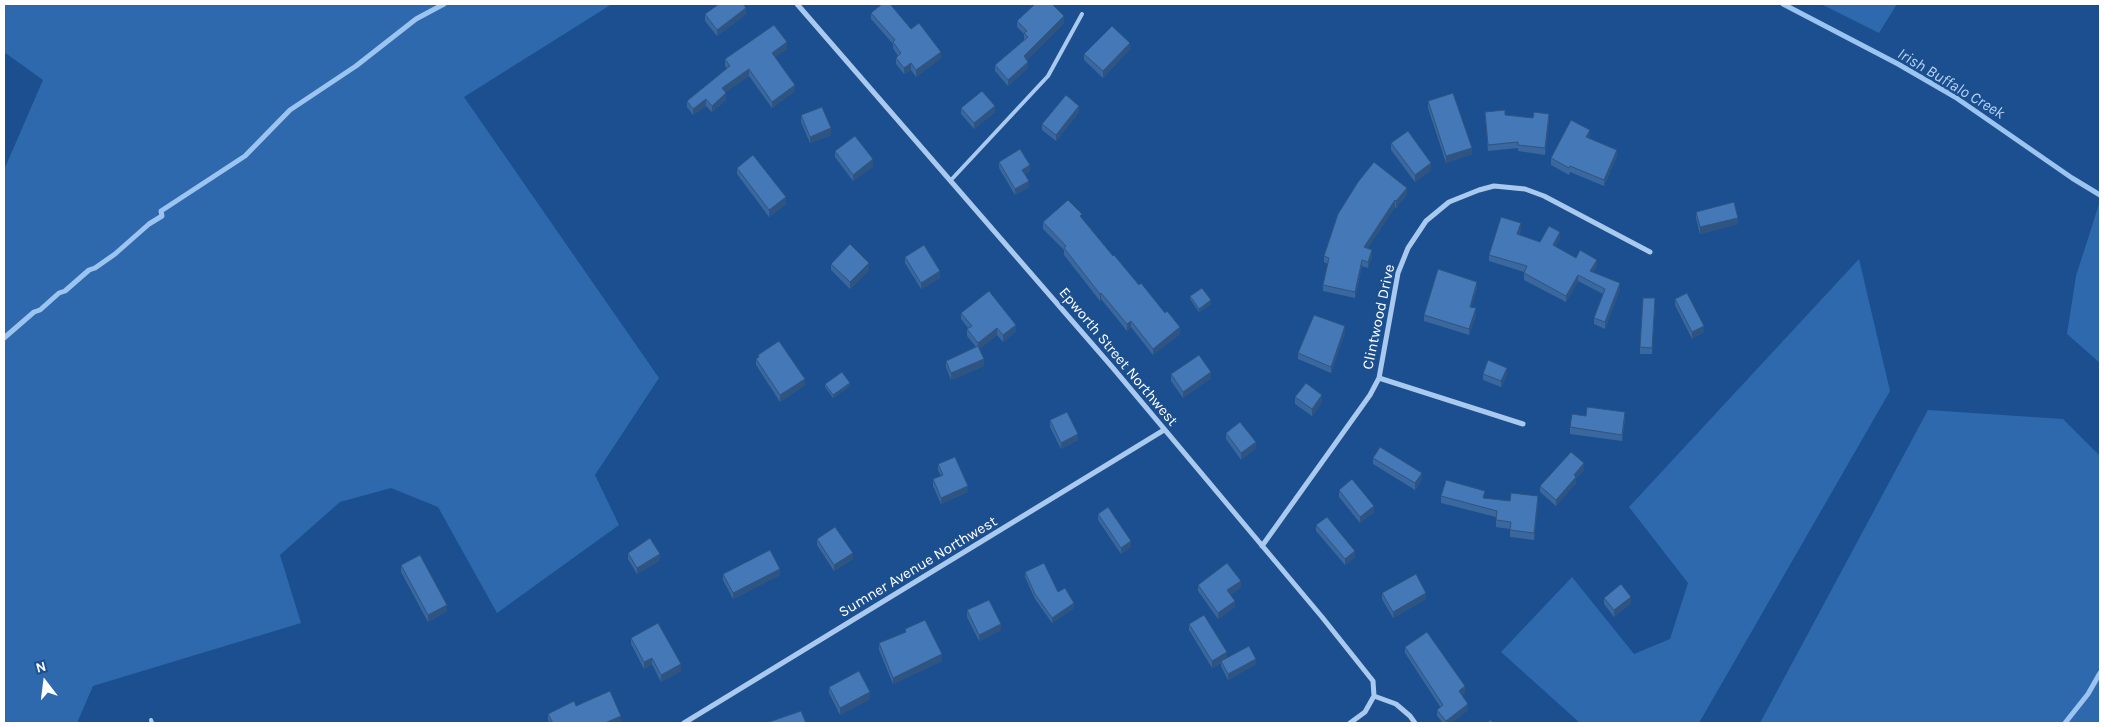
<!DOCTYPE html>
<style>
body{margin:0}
#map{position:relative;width:2104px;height:727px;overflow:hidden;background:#1b4f8f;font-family:Karla,sans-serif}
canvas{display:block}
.frame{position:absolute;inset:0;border:5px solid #fff;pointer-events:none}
.north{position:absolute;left:20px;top:657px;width:50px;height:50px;-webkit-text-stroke:4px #1b4f8f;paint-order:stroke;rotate:345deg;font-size:14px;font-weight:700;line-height:20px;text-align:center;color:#fff}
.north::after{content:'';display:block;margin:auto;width:18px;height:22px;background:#fff;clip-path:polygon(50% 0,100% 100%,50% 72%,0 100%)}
</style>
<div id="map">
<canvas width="2104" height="727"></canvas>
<div class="frame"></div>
<div class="north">N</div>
</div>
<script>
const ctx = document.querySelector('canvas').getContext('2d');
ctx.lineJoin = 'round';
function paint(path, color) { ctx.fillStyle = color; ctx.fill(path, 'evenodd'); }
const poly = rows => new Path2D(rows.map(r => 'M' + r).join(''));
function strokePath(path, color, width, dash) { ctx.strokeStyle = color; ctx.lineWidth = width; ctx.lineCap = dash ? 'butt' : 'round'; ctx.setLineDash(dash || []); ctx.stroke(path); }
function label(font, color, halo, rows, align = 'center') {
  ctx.font = font + ' Karla,sans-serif'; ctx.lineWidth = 5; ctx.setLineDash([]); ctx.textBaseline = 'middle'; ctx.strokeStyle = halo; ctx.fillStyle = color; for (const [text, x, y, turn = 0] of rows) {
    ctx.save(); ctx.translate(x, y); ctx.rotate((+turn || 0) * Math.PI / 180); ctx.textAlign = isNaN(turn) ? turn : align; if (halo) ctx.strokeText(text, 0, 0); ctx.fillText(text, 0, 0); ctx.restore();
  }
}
paint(poly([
 [4,4,612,4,464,97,659,378,595,475,619,525,497,613,438,507,391,488,340,502,280,555,301,623,93,686,77,723,4,723,4,170,43,80,4,52],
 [1821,4,1897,4,1879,33],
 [2100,201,2100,363,2067,334,2076,276],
 [1859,259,1890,391,1699,723,1580,723,1501,652,1572,577,1634,654,1670,639,1688,583,1629,507],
 [1928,410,2063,419,2100,456,2100,723,1760,723]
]), '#2e69ad');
strokePath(poly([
 [1783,4,1898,64,1955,97,2072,178,2100,195],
 [4,338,34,312,40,310,59,293,65,291,89,270,95,268,115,254,149,224,162,216,161,211,245,156,290,110,356,66,416,19,444,4],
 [2065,723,2088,694,2100,673]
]), '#9cc4f0', 5);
strokePath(poly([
 [951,180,1048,76,1082,14],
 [151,720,152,723]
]), '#a9c9ee', 4);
strokePath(poly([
 [797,4,1113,368,1322,617,1373,681,1374,696],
 [1379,378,1523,424],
 [1262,546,1370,395,1379,378,1398,273,1408,248,1426,221,1449,202,1479,190,1494,186,1525,189,1544,196,1650,252],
 [1374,696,1396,704,1410,716,1415,723],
 [684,723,1164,430],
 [1350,723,1365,712,1374,696]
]), '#a9c9ee', 5);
paint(poly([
 [871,13,911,29,941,58,916,77,911,70,904,74,896,64,896,58,898,56,893,48,893,44,871,19],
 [705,14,746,14,717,36,705,21],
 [1017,21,1064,23,1027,60,1028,68,1008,86,995,71,995,65,1024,40,1024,34,1017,27],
 [787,49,775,57,795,91,772,108,749,76,725,92,726,100,712,112,706,106,693,115,687,107,687,101,727,68,725,66,725,59],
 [1130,49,1103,78,1084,60,1084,54],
 [1428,101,1472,154,1446,163,1428,108],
 [961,108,995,112,974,129,961,114],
 [1079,112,1056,141,1042,130,1042,124],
 [1485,112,1549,120,1545,155,1518,151,1518,148,1488,151],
 [801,115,831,135,810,143,801,122],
 [1590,136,1589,138,1617,156,1604,186,1570,172,1569,175,1551,165,1551,158],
 [1391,143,1431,170,1415,182,1391,150],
 [835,151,873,166,853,181,835,157],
 [999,162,1030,171,1025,174,1029,187,1015,195,999,168],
 [737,168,786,204,769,217,737,174],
 [1407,194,1396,208,1395,207,1367,249,1372,256,1368,268,1362,266,1355,298,1323,291,1323,285,1328,264,1324,262,1324,256,1338,214],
 [1696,212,1738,224,1700,234,1696,218],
 [1082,219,1113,256,1180,334,1153,355,1131,327,1127,331,1101,299,1100,301,1064,255,1064,250,1043,229,1043,222],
 [1521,229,1519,235,1540,242,1560,239,1555,247,1576,258,1597,266,1593,272,1620,289,1605,329,1594,324,1594,318,1603,294,1578,281,1566,302,1524,280,1524,272,1489,261,1489,255],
 [905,257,940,278,921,289,905,263],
 [831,264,869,270,850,289,831,270],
 [1477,288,1471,307,1476,315,1469,335,1424,321,1424,315],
 [1190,296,1211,304,1199,312,1190,299],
 [1675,299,1704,332,1692,339,1675,305],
 [1655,305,1652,354,1640,354,1640,347],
 [961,313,1016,331,1003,342,997,335,979,349,984,366,951,380,946,367,946,361,976,347,967,336,967,329,968,328,961,319],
 [1345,332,1331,373,1298,359,1298,353],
 [758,355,805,385,780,402,756,365,756,359,758,358],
 [1171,374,1211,378,1183,398,1171,381],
 [1483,374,1507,374,1501,387,1483,380],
 [825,384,850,386,833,398,825,387],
 [1295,397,1322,402,1312,416,1295,404],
 [1586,416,1625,419,1622,441,1570,434,1570,427],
 [1050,420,1078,440,1061,449,1050,427],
 [1226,433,1256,448,1241,460,1226,439],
 [1373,458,1422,479,1415,490,1373,464],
 [938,464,968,492,941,504,933,486,933,479,941,476,938,470],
 [1584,470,1576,478,1576,483,1556,506,1540,492,1540,486],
 [1339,490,1374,512,1360,523,1339,497],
 [1441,496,1485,498,1510,501,1538,502,1534,540,1510,537,1510,529,1496,527,1496,517,1441,503],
 [1098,514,1131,547,1121,554,1098,520],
 [1316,525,1355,557,1345,565,1316,531],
 [817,539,853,559,834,571,817,545],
 [628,553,660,560,637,574,628,559],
 [401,565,447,611,428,622,401,572],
 [1025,572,1058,592,1074,608,1052,623,1035,599,1025,577],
 [723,574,780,575,733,599,723,580],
 [1198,585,1241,587,1230,595,1235,607,1218,619,1198,591],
 [1382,593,1426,599,1393,618,1382,599],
 [1604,598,1631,603,1614,617,1604,604],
 [967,610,1001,630,979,641,967,617],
 [1189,624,1227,658,1256,664,1228,680,1221,666,1221,663,1212,668,1189,630],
 [905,629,942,661,893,684,879,650,879,643,905,633],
 [631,638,681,671,661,682,652,664,644,669,631,644],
 [1405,647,1465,693,1462,695,1468,710,1451,723,1443,723,1437,716,1437,710,1441,708,1405,653],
 [829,687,870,699,840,715,829,693],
 [576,706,621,722,619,723,550,723,548,720,548,714]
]), '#3a679d');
paint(poly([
 [746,8,746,14,717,36,717,30],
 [1064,16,1064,23,1024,63,1024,56],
 [787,42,787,49,772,59,772,53],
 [1130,43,1130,49,1103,78,1103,71],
 [941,52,941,58,916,77,916,70],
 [1028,62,1028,68,1008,86,1008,80],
 [911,63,911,70,904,74,904,68],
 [749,69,749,76,722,95,722,88],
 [795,85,795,91,772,108,772,102],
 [726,93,726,100,712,112,712,106],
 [706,99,706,106,693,115,693,109],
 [995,106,995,112,974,129,974,123],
 [1079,106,1079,112,1056,141,1056,135],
 [1549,114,1549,120,1545,155,1545,148],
 [831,128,831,135,810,143,810,137],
 [1590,130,1590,136,1586,143,1586,137],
 [1472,148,1472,154,1446,163,1446,156],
 [1617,150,1617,156,1604,186,1604,180],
 [873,159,873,166,853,181,853,175],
 [1431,163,1431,170,1415,182,1415,175],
 [1030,165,1030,171,1022,176,1022,170],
 [1029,181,1029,187,1015,195,1015,189],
 [1407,188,1407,194,1396,208,1396,201],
 [786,197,786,204,769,217,769,210],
 [1395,200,1395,207,1364,254,1364,247],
 [1738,218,1738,224,1700,234,1700,227],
 [1521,223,1521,229,1517,241,1517,234],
 [1560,232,1560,239,1553,251,1553,245],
 [1372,250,1372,256,1368,268,1368,262],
 [1362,260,1362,266,1355,298,1355,292],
 [1597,260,1597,266,1590,277,1590,271],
 [869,263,869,270,850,289,850,282],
 [940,271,940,278,921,289,921,283],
 [1578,275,1578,281,1566,302,1566,296],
 [1477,282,1477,288,1470,313,1470,307],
 [1620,283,1620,289,1605,329,1605,322],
 [1101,293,1101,299,1100,301,1100,294],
 [1211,300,1211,304,1199,312,1199,309],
 [1476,308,1476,315,1469,335,1469,329],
 [1131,321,1131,327,1127,331,1127,324],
 [1016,325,1016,331,1003,342,1003,335],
 [1345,326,1345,332,1331,373,1331,367],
 [1704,326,1704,332,1692,339,1692,332],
 [1180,327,1180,334,1153,355,1153,349],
 [997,328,997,335,978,350,978,343],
 [984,359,984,366,951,380,951,373],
 [1507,368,1507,374,1501,387,1501,381],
 [1211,372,1211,378,1183,398,1183,392],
 [805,379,805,385,780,402,780,395],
 [850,383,850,386,833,398,833,395],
 [1322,395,1322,402,1312,416,1312,409],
 [1625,412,1625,419,1622,441,1622,435],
 [1078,434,1078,440,1061,449,1061,443],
 [1256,442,1256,448,1241,460,1241,453],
 [1584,463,1584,470,1576,478,1576,483,1556,506,1556,500,1574,475],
 [1422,473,1422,479,1415,490,1415,483],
 [968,486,968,492,941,504,941,498],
 [1538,496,1538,502,1534,540,1534,533],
 [1374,506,1374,512,1360,523,1360,517],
 [1131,541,1131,547,1121,554,1121,548],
 [1355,551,1355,557,1345,565,1345,559],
 [853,553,853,559,834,571,834,565],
 [660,554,660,560,637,574,637,568],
 [780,569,780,575,733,599,733,593],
 [1241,581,1241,587,1227,597,1227,590],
 [1426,593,1426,599,1393,618,1393,612],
 [1631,597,1631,603,1614,617,1614,610],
 [1235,601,1235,607,1218,619,1218,613],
 [1074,603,1074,608,1052,623,1052,618],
 [447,605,447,611,428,622,428,615],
 [1001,624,1001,630,979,641,979,635],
 [1227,652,1227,659,1212,668,1212,661],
 [942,654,942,661,893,684,893,678],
 [652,658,652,664,644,669,644,662],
 [1256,659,1256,664,1228,680,1228,674],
 [681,664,681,671,661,682,661,675],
 [1465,686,1465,693,1459,697,1459,691],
 [870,692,870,699,840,715,840,708],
 [1468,704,1468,710,1451,723,1446,723,1446,721],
 [621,716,621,722,619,723,605,723]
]), '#305480');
const building = poly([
 [719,4,743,4,746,8,717,30,705,14,719,4],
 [882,4,890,4,911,29,919,23,941,52,916,70,911,63,904,68,896,58,901,53,893,42,895,40,871,13,882,4],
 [1035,4,1052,4,1064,16,1024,56,1028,62,1008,80,995,65,1028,37,1024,33,1027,31,1017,21,1035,4],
 [774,25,787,42,772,53,795,85,772,102,749,69,722,88,726,93,712,106,706,99,693,109,687,101,730,66,725,59,774,25],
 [1112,26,1130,43,1103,71,1084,54,1112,26],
 [982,91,995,106,974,123,961,108,982,91],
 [1453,93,1472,148,1446,156,1428,101,1453,93],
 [1066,95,1079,106,1056,135,1042,124,1066,95],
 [822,107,831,128,810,137,801,115,822,107],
 [1505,110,1505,115,1533,118,1534,112,1549,114,1545,148,1518,145,1518,142,1488,145,1485,112,1505,110],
 [1571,120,1590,130,1586,137,1617,150,1604,180,1570,166,1569,168,1551,158,1571,120],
 [1408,131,1431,163,1415,175,1391,143,1408,131],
 [855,136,873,159,853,175,835,151,855,136],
 [1020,149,1030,165,1022,170,1029,181,1015,189,999,162,1020,149],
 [753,155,786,197,769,210,737,168,753,155],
 [1374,162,1407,188,1396,201,1395,200,1364,247,1372,250,1368,262,1362,260,1355,292,1323,285,1329,258,1324,256,1338,214,1358,182,1374,162],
 [1068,200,1082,214,1080,216,1113,256,1114,255,1139,285,1141,283,1165,313,1167,311,1180,327,1153,349,1131,321,1127,324,1101,293,1100,294,1064,248,1066,246,1043,222,1068,200],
 [1734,202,1738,218,1700,227,1696,212,1734,202],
 [1501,217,1521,223,1517,234,1540,242,1549,226,1560,232,1553,245,1576,258,1580,250,1597,260,1590,271,1620,283,1605,322,1594,318,1605,289,1578,275,1566,296,1524,273,1527,266,1489,255,1501,217],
 [850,244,869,263,850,282,831,264,850,244],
 [924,245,940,271,921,283,905,257,924,245],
 [1438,269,1477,282,1470,307,1476,308,1469,329,1424,315,1438,269],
 [1202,288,1211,300,1199,309,1190,296,1202,288],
 [989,291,1016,325,1003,335,997,328,978,343,967,329,972,326,961,313,989,291],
 [1687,293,1704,326,1692,332,1675,299,1687,293],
 [1643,298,1655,298,1652,348,1640,347,1643,298],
 [1314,315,1345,326,1331,367,1298,353,1314,315],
 [779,341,805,379,780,395,756,359,759,357,758,355,779,341],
 [978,346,984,359,951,373,946,361,978,346],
 [1199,355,1211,372,1183,392,1171,374,1199,355],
 [1488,360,1507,368,1501,381,1483,374,1488,360],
 [842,372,850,383,833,395,825,384,842,372],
 [1306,383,1322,395,1312,409,1295,397,1306,383],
 [1587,407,1625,412,1622,435,1570,427,1572,414,1586,416,1587,407],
 [1067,412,1078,434,1061,443,1050,420,1067,412],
 [1240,422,1256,442,1241,453,1226,433,1240,422],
 [1380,447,1422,473,1415,483,1373,458,1380,447],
 [1571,452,1584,463,1574,475,1576,477,1556,500,1540,486,1571,452],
 [955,457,968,486,941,498,933,479,943,475,938,464,955,457],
 [1352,479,1374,506,1360,517,1339,490,1352,479],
 [1446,480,1485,491,1483,498,1510,501,1511,493,1538,496,1534,533,1510,530,1511,522,1496,520,1497,511,1441,496,1446,480],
 [1108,507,1131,541,1121,548,1098,514,1108,507],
 [1327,517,1355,551,1345,559,1316,525,1327,517],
 [835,527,853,553,834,565,817,539,835,527],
 [650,538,660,554,637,568,628,553,650,538],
 [770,550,780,569,733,593,723,574,770,550],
 [420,555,447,605,428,615,401,565,420,555],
 [1044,563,1058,592,1065,588,1074,603,1052,618,1035,594,1025,572,1044,563],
 [1227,563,1241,581,1227,590,1235,601,1218,613,1198,585,1227,563],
 [1416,574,1426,593,1393,612,1382,593,1416,574],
 [1621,584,1631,597,1614,610,1604,598,1621,584],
 [989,600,1001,624,979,635,967,610,989,600],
 [1204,615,1227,652,1212,661,1189,624,1204,615],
 [925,620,942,654,893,678,879,643,906,632,905,629,925,620],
 [658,623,681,664,661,675,652,658,644,662,631,638,658,623],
 [1427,632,1465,686,1459,691,1468,704,1446,721,1437,710,1443,705,1405,647,1427,632],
 [1249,646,1256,659,1228,674,1221,661,1249,646],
 [859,671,870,692,840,708,829,687,859,671],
 [610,691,621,716,605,723,553,723,548,714,574,701,576,706,610,691],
 [801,711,806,723,766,723,801,711],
 [1491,720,1492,723,1486,723,1491,720]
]);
paint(building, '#4478b7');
strokePath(building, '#305480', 1);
label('15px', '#fff', '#1b4f8f', [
 ["Clintwood Drive",1379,317,-78],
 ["Epworth Street Northwest",1118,357,50],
 ["Sumner Avenue Northwest",918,567,-31]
]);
label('italic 16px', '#b5d3f5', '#1b4f8f', [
 ["Irish Buffalo Creek",1951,84,31]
]);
</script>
